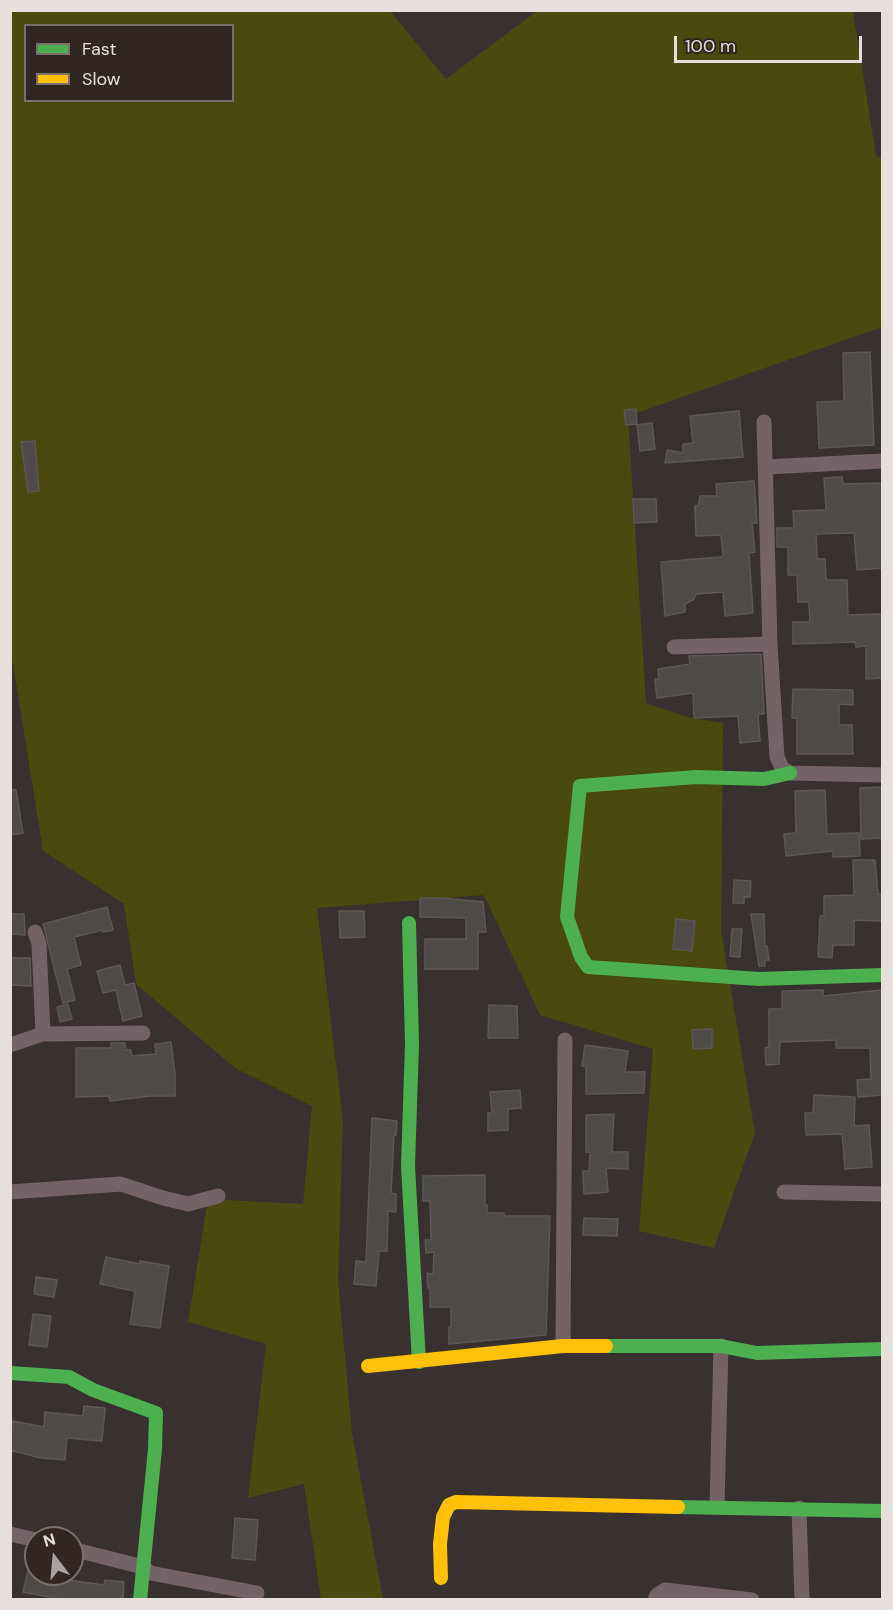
<!DOCTYPE html>
<style>
body{margin:0}
#map{position:relative;width:893px;height:1610px;overflow:hidden;background:#383130;font-family:"DM Sans",sans-serif}
canvas{display:block}
.frame{position:absolute;inset:0;border:12px solid #e6dfdc;pointer-events:none}
.legend{position:absolute;left:24px;top:24px;width:210px;height:78px;box-sizing:border-box;background:#312622;border:2px solid #79706c;margin:0;padding:8px 10px;list-style:none;font-size:18px;color:#e6dfdc}
.legend li{display:flex;align-items:center;gap:12px;height:30px}
.legend b{width:30px;border:2px solid #79706c}
.north{position:absolute;left:24px;top:1526px;width:60px;height:60px;box-sizing:border-box;background:#312622;border:2px solid #79706c;border-radius:50%;rotate:344deg;font-size:16px;font-weight:700;line-height:24px;text-align:center;color:#e6dfdc}
.north::after{content:'';display:block;margin:auto;width:21px;height:27px;background:#a9a2a0;clip-path:polygon(50% 0,100% 100%,50% 72%,0 100%)}
.scale{position:absolute;left:674px;top:36px;width:188px;height:27px;box-sizing:border-box;border:3px solid #e6dfdc;border-top:0;padding-left:8px;font-size:18px;line-height:21px;white-space:nowrap;color:#e6dfdc;-webkit-text-stroke:4px #312622;paint-order:stroke}
</style>
<div id="map">
<canvas width="893" height="1610"></canvas>
<div class="frame"></div>
<ul class="legend">
<li><b style="height:8px;background:#4caf50"></b>Fast</li>
<li><b style="height:8px;background:#ffc107"></b>Slow</li>
</ul>
<div class="north">N</div>
<div class="scale">100 m</div>
</div>
<script>
const ctx = document.querySelector('canvas').getContext('2d');
ctx.lineJoin = 'round';
function paint(path, color) { ctx.fillStyle = color; ctx.fill(path, 'evenodd'); }
const poly = rows => new Path2D(rows.map(r => 'M' + r).join(''));
function strokePath(path, color, width, dash) { ctx.strokeStyle = color; ctx.lineWidth = width; ctx.lineCap = dash ? 'butt' : 'round'; ctx.setLineDash(dash || []); ctx.stroke(path); }
paint(poly([
 [10,11,390,11,446,79,537,11,853,11,876,156,882,158,882,327,628,416,646,703,688,717,723,723,721,930,755,1133,714,1248,639,1231,653,1049,540,1015,484,895,317,908,343,1120,338,1280,352,1433,383,1599,321,1599,304,1484,248,1498,266,1344,188,1322,208,1199,303,1204,312,1106,235,1068,136,984,124,904,43,851,10,645],
 [26,26,232,26,232,100,26,100]
]), '#494910');
const building = poly([
 [870,352,874,445,819,448,817,402,844,401,843,353,870,352],
 [636,409,637,424,626,425,624,410,636,409],
 [739,411,743,457,665,463,667,450,683,453,683,444,693,443,690,416,739,411],
 [652,423,655,449,640,451,637,425,652,423],
 [35,441,39,491,28,492,21,442,35,441],
 [842,477,843,484,882,483,882,568,857,570,854,533,816,534,817,559,825,559,826,580,847,580,848,615,882,614,882,678,866,679,866,646,856,647,855,642,793,644,793,622,810,622,809,602,798,602,797,575,788,575,788,547,777,547,777,528,794,528,793,511,826,510,824,478,842,477],
 [754,481,757,523,752,523,755,552,749,553,753,613,725,616,723,592,696,594,694,599,685,604,685,612,665,616,661,562,720,557,723,556,721,535,696,536,695,506,698,506,700,496,717,496,716,484,754,481],
 [633,499,656,499,657,522,634,523,633,499],
 [761,654,764,714,758,714,760,741,740,743,738,716,694,718,693,693,657,698,655,679,659,679,658,669,690,664,689,656,761,654],
 [793,689,853,690,853,705,839,704,839,725,852,725,853,754,797,754,797,718,792,718,793,689],
 [882,787,882,838,861,839,860,788,882,787],
 [10,790,16,790,23,833,10,835,10,790],
 [825,790,827,834,859,833,860,856,833,857,833,851,786,856,784,834,796,833,795,791,825,790],
 [853,860,875,860,878,894,882,894,882,921,854,920,854,945,833,945,832,958,818,957,820,916,824,916,824,896,854,895,853,860],
 [734,880,751,881,750,897,744,897,744,903,733,903,734,880],
 [420,898,443,898,483,902,486,932,478,932,478,969,425,969,425,939,466,939,466,918,420,917,420,898],
 [107,907,113,930,103,932,103,930,74,937,81,965,67,969,75,1000,63,1003,43,924,107,907],
 [339,911,364,911,365,937,340,938,339,911],
 [10,914,24,914,25,935,10,934,10,914],
 [751,914,764,914,765,946,767,946,769,960,765,960,765,966,759,966,751,914],
 [676,919,695,921,692,951,673,949,676,919],
 [732,929,742,929,740,957,730,956,732,929],
 [10,958,30,958,31,986,10,985,10,958],
 [120,965,125,985,134,983,142,1016,123,1021,116,990,103,993,97,971,120,965],
 [823,990,823,996,882,990,882,1095,858,1097,857,1080,871,1079,870,1048,836,1048,836,1040,780,1042,779,1064,766,1065,765,1048,769,1047,769,1009,782,1009,782,991,823,990],
 [68,1004,72,1019,60,1022,57,1007,68,1004],
 [489,1005,517,1006,518,1038,488,1038,489,1005],
 [712,1029,712,1048,693,1049,692,1030,712,1029],
 [171,1042,175,1074,175,1096,150,1096,110,1101,109,1096,76,1097,76,1048,111,1048,111,1043,125,1043,126,1050,131,1050,132,1056,156,1054,155,1044,171,1042],
 [585,1045,628,1051,625,1072,645,1072,644,1093,586,1094,586,1066,582,1066,585,1045],
 [520,1090,521,1108,508,1109,508,1130,488,1131,488,1113,492,1113,490,1092,520,1090],
 [814,1095,855,1097,854,1126,869,1125,872,1167,845,1169,842,1134,806,1135,805,1113,813,1113,814,1095],
 [614,1114,612,1152,628,1152,628,1169,606,1168,608,1192,584,1194,583,1171,589,1171,590,1152,586,1152,586,1115,614,1114],
 [372,1118,397,1121,396,1135,394,1135,391,1193,396,1194,396,1212,388,1211,387,1251,379,1251,376,1286,354,1284,356,1261,366,1262,372,1118],
 [485,1175,485,1205,487,1205,487,1213,504,1213,504,1216,550,1216,546,1335,449,1344,449,1327,451,1327,451,1307,430,1307,430,1288,428,1288,427,1273,433,1274,434,1252,426,1253,425,1240,431,1240,430,1201,423,1201,423,1176,485,1175],
 [584,1218,618,1219,617,1236,583,1235,584,1218],
 [106,1257,140,1264,140,1261,169,1266,160,1328,130,1324,135,1291,100,1284,106,1257],
 [36,1277,57,1280,54,1297,34,1294,36,1277],
 [33,1314,51,1316,47,1347,29,1345,33,1314],
 [84,1406,105,1408,102,1441,67,1438,65,1460,41,1458,10,1450,10,1434,13,1421,44,1427,45,1412,83,1416,84,1406],
 [235,1518,258,1520,255,1560,232,1558,235,1518],
 [32,1554,36,1555,36,1574,54,1574,53,1578,104,1585,105,1580,124,1582,123,1599,60,1599,23,1592,32,1554]
]);
paint(building, '#4f4b48');
strokePath(building, '#5d5856', 1.5);
strokePath(poly([
 [764,422,770,644,777,757,782,768,790,773,882,775],
 [766,467,882,461],
 [674,647,770,644],
 [43,1034,143,1033],
 [10,1045,43,1034,39,944,35,932],
 [10,1192,121,1184,163,1198,188,1204,218,1196],
 [784,1192,882,1194],
 [563,1346,565,1040],
 [717,1507,721,1346],
 [799,1508,802,1600],
 [10,1534,36,1540],
 [72,1549,143,1567,150,1573,257,1593],
 [655,1600,657,1595,665,1590,752,1600]
]), '#746366', 15);
strokePath(poly([
 [790,773,764,779,696,777,580,786,567,917,581,957,588,967,759,979,882,975],
 [409,923,412,1044,408,1166,419,1362],
 [606,1346,721,1346,757,1353,882,1349],
 [10,1373,69,1377,93,1390,156,1413,155,1449,140,1600],
 [678,1507,882,1511]
]), '#4caf50', 14);
strokePath(poly([
 [368,1366,563,1346,606,1346],
 [441,1578,440,1544,443,1517,449,1505,456,1502,678,1507]
]), '#ffc107', 14);
</script>
